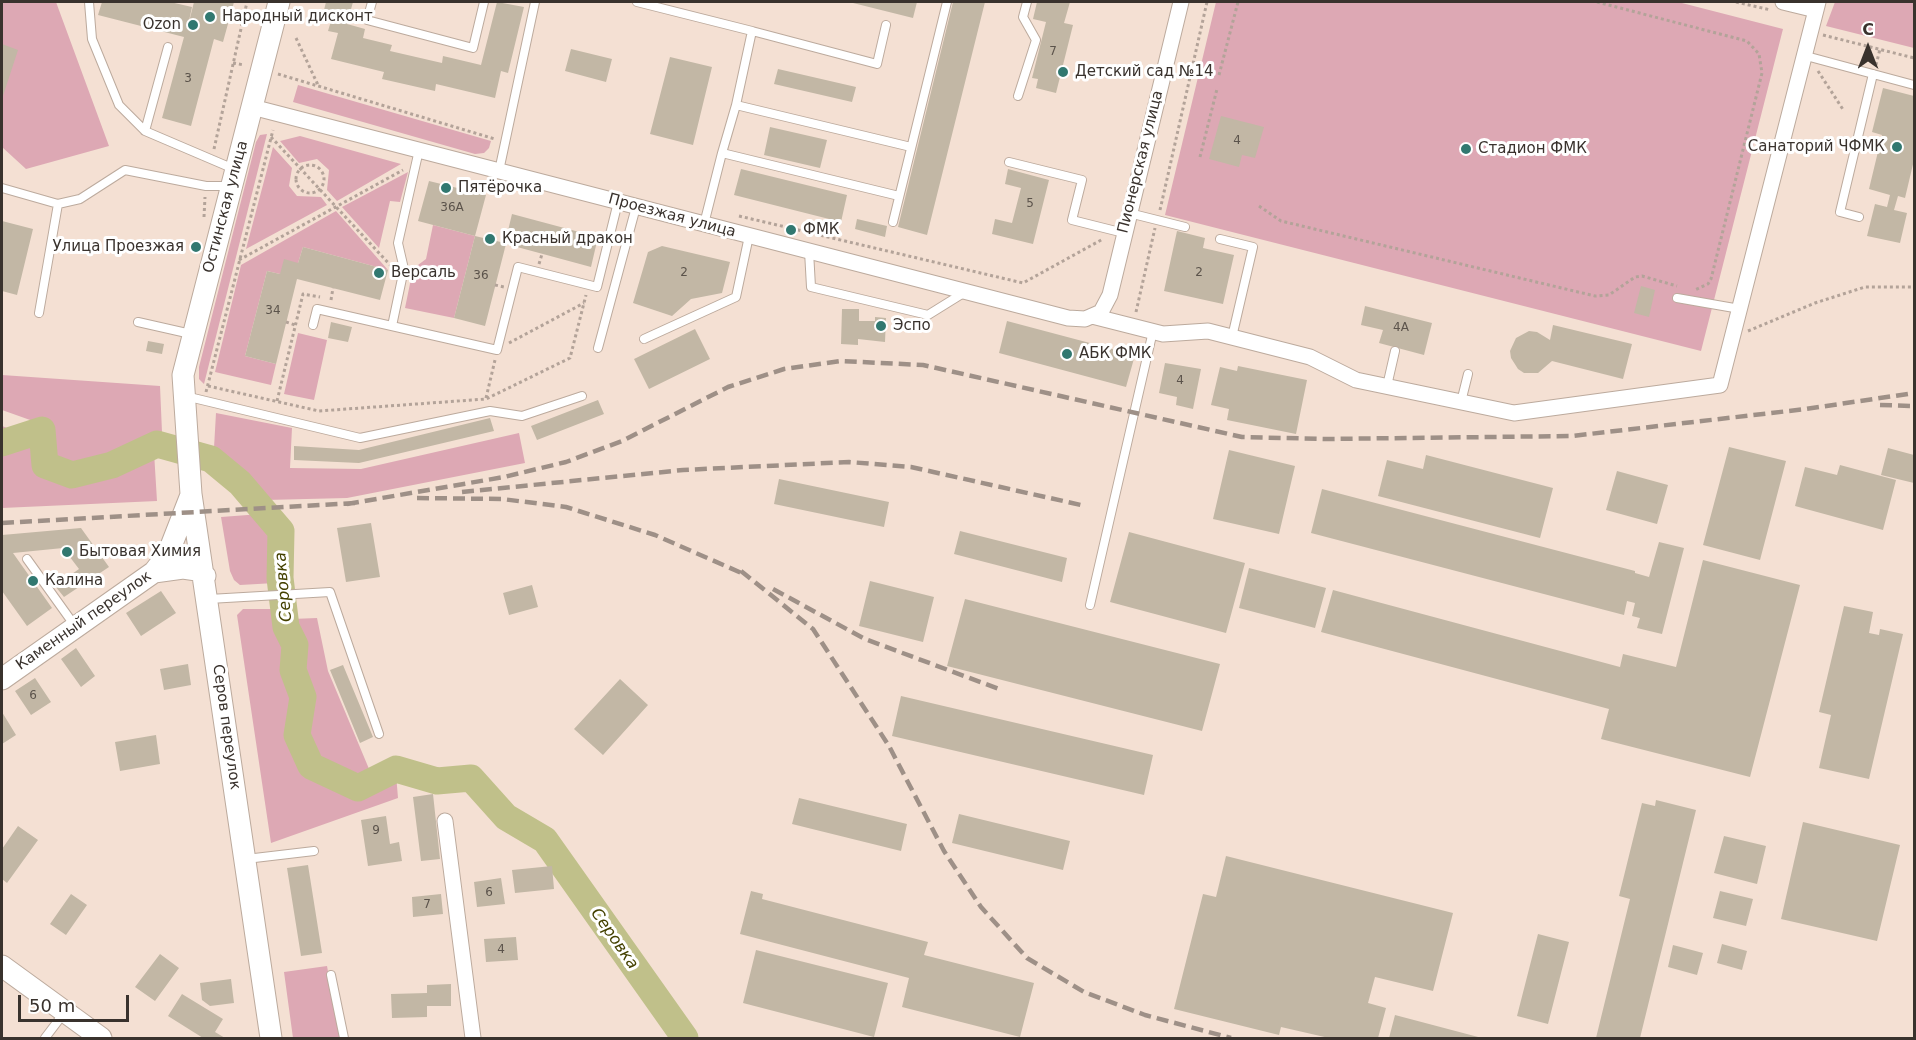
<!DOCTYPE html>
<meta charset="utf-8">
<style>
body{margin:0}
#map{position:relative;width:1916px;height:1040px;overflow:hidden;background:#f4e0d3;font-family:"DejaVu Sans",sans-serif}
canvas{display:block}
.frame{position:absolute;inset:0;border:3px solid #39322d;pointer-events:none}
.north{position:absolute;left:1838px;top:18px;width:60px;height:60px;-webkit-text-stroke:4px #fff;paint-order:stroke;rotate:0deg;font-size:16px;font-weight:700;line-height:24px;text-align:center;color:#39322d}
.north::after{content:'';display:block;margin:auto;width:21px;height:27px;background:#39322d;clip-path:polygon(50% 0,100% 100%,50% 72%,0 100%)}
.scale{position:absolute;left:18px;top:995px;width:111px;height:27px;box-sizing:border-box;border:3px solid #39322d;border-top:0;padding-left:8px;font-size:18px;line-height:21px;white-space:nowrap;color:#39322d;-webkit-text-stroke:4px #fff;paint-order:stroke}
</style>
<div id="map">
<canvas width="1916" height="1040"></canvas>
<div class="frame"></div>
<div class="north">С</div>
<div class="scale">50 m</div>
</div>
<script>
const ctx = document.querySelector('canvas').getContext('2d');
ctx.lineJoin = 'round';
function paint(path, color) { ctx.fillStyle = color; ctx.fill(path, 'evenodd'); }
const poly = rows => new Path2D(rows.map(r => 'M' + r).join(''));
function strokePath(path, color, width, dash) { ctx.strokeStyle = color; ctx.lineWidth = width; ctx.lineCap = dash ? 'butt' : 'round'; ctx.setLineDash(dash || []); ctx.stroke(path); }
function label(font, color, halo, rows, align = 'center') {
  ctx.font = font + ' "DejaVu Sans",sans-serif'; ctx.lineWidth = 6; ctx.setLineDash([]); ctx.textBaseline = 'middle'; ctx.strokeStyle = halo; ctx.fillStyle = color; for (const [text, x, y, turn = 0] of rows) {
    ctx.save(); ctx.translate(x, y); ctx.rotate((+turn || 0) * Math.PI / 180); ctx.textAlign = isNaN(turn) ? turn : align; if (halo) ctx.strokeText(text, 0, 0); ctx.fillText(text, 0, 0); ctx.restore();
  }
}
paint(poly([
 [2,2,56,2,109,146,26,169,2,147],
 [1216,2,1678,2,1783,29,1701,351,1165,215],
 [1835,2,1914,2,1914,48,1826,26],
 [298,85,491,141,489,148,484,153,475,154,293,102],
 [267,134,204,384,199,379,199,367,256,142,260,135],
 [300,136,401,164,337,201,327,190,329,170,317,159,299,163,280,141],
 [273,147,292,168,289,186,297,196,321,197,327,205,246,249],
 [408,172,400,202,390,201,379,248,342,207],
 [336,211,388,270,303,247,298,263,280,274,267,271,245,356,276,364,271,385,215,372,241,265],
 [433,225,475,236,454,318,405,308,412,274,418,265,426,259],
 [298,333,327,340,314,400,284,394],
 [2,375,160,386,162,432,110,459,72,468,51,461,47,426,2,410],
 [216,413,292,428,290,468,361,469,519,433,525,463,347,498,266,500,214,448],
 [2,426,35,439,39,469,71,482,114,472,154,452,157,501,2,508],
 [261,514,275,532,275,583,240,585,234,580,230,571,221,517],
 [243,609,275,609,277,630,290,648,287,671,297,698,292,735,307,773,358,796,396,774,398,798,271,843,237,615],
 [317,618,328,671,372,776,359,782,314,761,304,733,308,696,298,667,301,646,292,619],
 [327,966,340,1038,293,1038,284,972]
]), '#dda8b4');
strokePath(poly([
 [2,443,42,430,45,465,72,475,112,465,157,444,211,459,240,483,281,531,280,578,286,627,295,645,293,670,303,697,297,735,311,766,358,788,396,769,437,781,471,778,506,817,545,840,685,1038]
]), '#c0c08a', 27);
paint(poly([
 [102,2,170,2,192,7,187,30,194,2,234,2,223,42,214,39,191,126,162,118,184,37,98,15],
 [326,2,353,2,347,24,365,29,363,38,392,45,390,51,442,63,443,56,481,65,497,2,524,7,508,73,501,71,495,98,436,84,435,91,382,79,384,72,331,59,338,33,328,31,331,21,322,18],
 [849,2,917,2,913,18],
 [953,2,985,2,927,235,898,227],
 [1037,2,1070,2,1064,23,1073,25,1056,93,1036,88,1038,79,1032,78,1046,22,1033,19],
 [2,44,18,50,3,96,2,95],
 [571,49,612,59,606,82,565,71],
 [670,57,712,67,693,145,650,134],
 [778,69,856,87,852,102,774,84],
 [1883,88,1914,96,1914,160,1905,198,1898,196,1894,210,1907,213,1900,243,1867,236,1875,204,1887,207,1890,195,1869,189,1882,135,1872,132],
 [1221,116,1264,127,1255,158,1242,155,1239,167,1209,159],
 [770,127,827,140,820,168,764,155],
 [741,169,847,195,841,222,734,195],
 [1008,169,1049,180,1033,244,992,234,995,219,1012,223,1021,188,1005,184],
 [429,181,486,195,475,236,418,221],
 [512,214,598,237,591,267,506,244,485,326,454,318,475,236,505,243],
 [857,219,887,226,885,237,855,229],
 [2,221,33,229,17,295,2,291],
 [1177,231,1205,238,1203,248,1234,255,1223,304,1164,291],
 [662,246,730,262,722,293,691,299,672,316,633,303,648,252],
 [303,247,388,270,380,300,297,279,276,364,245,356,267,271,280,274,284,259,298,263],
 [1641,286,1655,290,1649,317,1634,313],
 [1365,306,1432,323,1424,355,1379,343,1383,330,1361,325],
 [842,309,859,309,859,321,875,321,875,317,886,318,885,342,858,339,858,345,841,344],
 [1007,321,1135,355,1126,387,999,353],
 [331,322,352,327,348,342,328,338],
 [1553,325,1632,344,1623,379,1552,361,1538,373,1524,373,1518,369,1511,358,1510,351,1516,338,1529,331,1537,332,1550,340],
 [695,329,710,359,649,389,634,359],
 [148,341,164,344,162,354,146,351],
 [1165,363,1201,369,1193,409,1176,405,1177,397,1159,393],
 [1238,366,1307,380,1296,434,1227,420,1229,409,1211,405,1220,367,1237,371],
 [598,400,604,414,537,440,531,426],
 [490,418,494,431,359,463,294,460,294,446,359,450],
 [1729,447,1786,461,1760,560,1703,545],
 [1888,448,1914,455,1914,483,1881,475],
 [1229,450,1295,466,1279,534,1213,519],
 [1426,455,1553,488,1540,538,1378,496,1387,460,1423,469],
 [1840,465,1896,480,1883,530,1795,506,1805,467,1837,475],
 [1617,471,1668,485,1657,524,1606,510],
 [779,479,889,502,884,527,774,504],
 [1322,489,1635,571,1635,573,1649,577,1659,542,1684,548,1662,634,1637,628,1640,618,1632,616,1635,603,1627,601,1624,615,1311,533],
 [371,523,380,577,346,582,337,528],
 [81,528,109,567,64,597,55,586,79,569,63,548,13,553,52,608,27,626,2,591,2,535],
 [960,531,1067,558,1062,582,954,554],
 [1129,532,1245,563,1226,633,1110,602],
 [1703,560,1800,585,1750,777,1601,739,1609,709,1321,632,1333,590,1620,667,1623,654,1676,667],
 [1249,568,1326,588,1315,628,1239,608],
 [870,581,934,597,923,642,859,626],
 [532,585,538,607,509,615,503,593],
 [161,591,176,613,141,636,126,613],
 [965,599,1220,664,1202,731,947,666],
 [1844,606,1873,612,1869,633,1879,635,1880,629,1903,634,1869,779,1819,768,1831,715,1819,712],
 [76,648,95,676,81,687,61,659],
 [188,664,191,685,164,690,160,669],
 [343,665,373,737,360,743,330,670],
 [35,678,51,702,31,715,15,691],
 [620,679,648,705,603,755,574,729],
 [901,696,1153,755,1144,795,892,736],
 [2,712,16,735,2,744],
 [156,735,160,764,120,771,115,742],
 [433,794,440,859,421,861,413,797],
 [799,798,907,824,901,851,792,824],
 [1656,800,1696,810,1640,1038,1596,1038,1630,899,1619,896,1642,803,1655,806],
 [959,814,1070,841,1063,870,952,843],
 [386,816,390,844,399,842,402,861,368,866,361,820],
 [1803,822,1900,845,1877,941,1781,919],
 [18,826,38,840,7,883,2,879,2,849],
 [1724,836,1766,846,1757,884,1714,873],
 [1226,856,1453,913,1433,991,1375,977,1368,1003,1386,1008,1378,1038,1329,1038,1281,1027,1279,1035,1174,1009,1203,894,1216,897],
 [308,865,322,953,301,956,287,868],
 [552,866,554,889,515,893,512,870],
 [501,878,505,904,477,907,474,882],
 [751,891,763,894,762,899,928,942,924,955,1034,983,1020,1037,902,1007,909,978,740,934],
 [1720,891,1753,899,1746,926,1713,918],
 [71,894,87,905,66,935,50,924],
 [441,894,443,914,413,917,412,897],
 [1538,934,1569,942,1548,1024,1517,1016],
 [516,937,518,960,486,962,484,939],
 [1722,944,1747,951,1742,970,1717,963],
 [1673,945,1703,953,1697,975,1668,967],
 [756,950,888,983,874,1037,743,1003],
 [160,954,179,968,155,1001,135,987],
 [231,979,234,1003,210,1006,202,1000,200,983],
 [451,984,451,1006,427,1006,427,1017,392,1018,391,994,427,993,427,985],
 [182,994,223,1019,215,1032,225,1038,203,1038,168,1016],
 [1395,1015,1482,1038,1389,1038]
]), '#c2b7a5');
const lane = poly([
 [89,2,92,39,119,105,145,131],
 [372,2,367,20,473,48,484,2],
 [637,2,752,31,736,105],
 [752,31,877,64,886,25],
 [168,47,145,131,234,169],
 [1806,56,1914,85],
 [1018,96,1036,40,1023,17,1027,2],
 [722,153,736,105,911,147],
 [1009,162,1082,180,1072,220,1124,233],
 [499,171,535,2],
 [2,188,58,204,80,199,125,170,206,186,230,186],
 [1129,213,1185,227],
 [1859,217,1840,212,1873,74],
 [893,222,947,2],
 [704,224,722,153,899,196],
 [1220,239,1253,247,1232,337],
 [809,251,811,287,928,315,965,292],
 [1677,298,1740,309],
 [39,313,58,204],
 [138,322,191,334],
 [313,325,317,309,497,350,518,267,597,287,618,202],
 [392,326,404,269,398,243,419,150],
 [644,339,736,297,749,236],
 [598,348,636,207],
 [1387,386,1395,351],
 [185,396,360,438,490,411,522,416,582,396],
 [1461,402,1468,374],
 [27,559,75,626],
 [209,599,330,592,379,734],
 [1090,605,1153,331],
 [246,859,314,851],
 [331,975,344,1038],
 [45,1038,64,1013]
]);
const street = poly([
 [1783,2,1816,10,1818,2],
 [252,107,1068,318,1085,319,1101,312,1110,295,1181,2],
 [1092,316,1163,334,1208,331,1310,357,1356,380,1514,413,1720,385,1816,10],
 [445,821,473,1038]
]);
const secondary = poly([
 [154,572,183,568,197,570,205,576],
 [2,679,154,572,168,554,191,495],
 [2,966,101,1038],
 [271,1038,191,494,183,375,279,2]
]);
strokePath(lane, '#bcaa9d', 10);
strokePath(street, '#bcaa9d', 17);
strokePath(secondary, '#bcaa9d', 23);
strokePath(poly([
 [1597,2,1747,41,1759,54,1762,73,1711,279,1708,284,1695,290],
 [1736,2,1771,10],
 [1823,35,1914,58],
 [296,38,318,85],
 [233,63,244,65],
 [1876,65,1880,49],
 [1818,71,1844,111],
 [278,74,495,139],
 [1219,75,1238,2],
 [271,137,393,268],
 [214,149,247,2],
 [1200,157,1217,89],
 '296 179a14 14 0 1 1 28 0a14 14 0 1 1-28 0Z',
 [1259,206,1281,221,1595,296,1609,295,1635,277,1642,276,1677,286],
 [1160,210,1207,2],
 [739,216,1023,283,1103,239],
 [204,217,205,197],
 [239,260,403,170],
 [539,264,542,254],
 [495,285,504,287],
 [331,300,333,288],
 [1136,312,1155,228],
 [286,322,295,325],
 [1748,331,1815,303,1865,287,1914,287],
 [509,343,584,303],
 [208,386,319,411,486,399,570,358,586,295],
 [206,392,273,130],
 [486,398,495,360],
 [277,401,303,294,320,297]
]), '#b3a399', 3, [3, 3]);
strokePath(lane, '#fff', 8);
strokePath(street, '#fff', 15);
strokePath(secondary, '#fff', 21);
strokePath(poly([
 [1880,405,1914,406],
 [462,492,683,470,849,462,911,467,1081,505],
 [417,498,502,499,566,507,655,535,746,575],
 [347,504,504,477,566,462,622,441,728,387,784,369,841,361,923,365,1242,437,1325,439,1572,436,1806,409,1914,393],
 [2,523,355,503],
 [741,571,813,629,889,746,944,851,981,907,1027,958,1084,992,1145,1015,1231,1038],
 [773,589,865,639,999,689]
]), '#9e9087', 4.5, [12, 6]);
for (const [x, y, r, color] of [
 [210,17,6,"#317870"],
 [193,25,6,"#317870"],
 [1063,72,6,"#317870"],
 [1897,147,6,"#317870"],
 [1466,149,6,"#317870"],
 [446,188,6,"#317870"],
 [791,230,6,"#317870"],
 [490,239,6,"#317870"],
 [196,247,6,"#317870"],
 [379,273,6,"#317870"],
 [881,326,6,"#317870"],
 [1067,354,6,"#317870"],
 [67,552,6,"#317870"],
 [33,581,6,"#317870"]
]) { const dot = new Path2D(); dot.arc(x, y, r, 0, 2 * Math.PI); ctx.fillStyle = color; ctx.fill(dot); strokePath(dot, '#fff', 2); }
label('12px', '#5b534b', null, [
 ["7",1053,52],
 ["3",188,79],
 ["4",1237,141],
 ["5",1030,204],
 ["36А",452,208],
 ["2",684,273],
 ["2",1199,273],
 ["36",481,276],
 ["34",273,311],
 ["4А",1401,328],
 ["4",1180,381],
 ["6",33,696],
 ["9",376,831],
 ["6",489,893],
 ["7",427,905],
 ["4",501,950]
]);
label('15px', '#39322d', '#fff', [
 ["Народный дисконт",222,17],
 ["Ozon",181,25,"right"],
 ["Детский сад №14",1075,72],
 ["Санаторий ЧФМК",1885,147,"right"],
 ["Стадион ФМК",1478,149],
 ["Пятёрочка",458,188],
 ["ФМК",803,230],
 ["Красный дракон",502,239],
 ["Улица Проезжая",184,247,"right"],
 ["Версаль",391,273],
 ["Эспо",893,326],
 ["АБК ФМК",1079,354],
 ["Бытовая Химия",79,552],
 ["Калина",45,581]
], 'left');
label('15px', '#39322d', '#fff', [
 ["Пионерская улица",1141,162,-76],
 ["Остинская улица",226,207,-75],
 ["Проезжая улица",672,216,15],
 ["Каменный переулок",84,621,-35],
 ["Серов переулок",226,727,82]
]);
label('italic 16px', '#444100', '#fff', [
 ["Серовка",284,587,-95],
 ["Серовка",614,939,55]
]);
</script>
